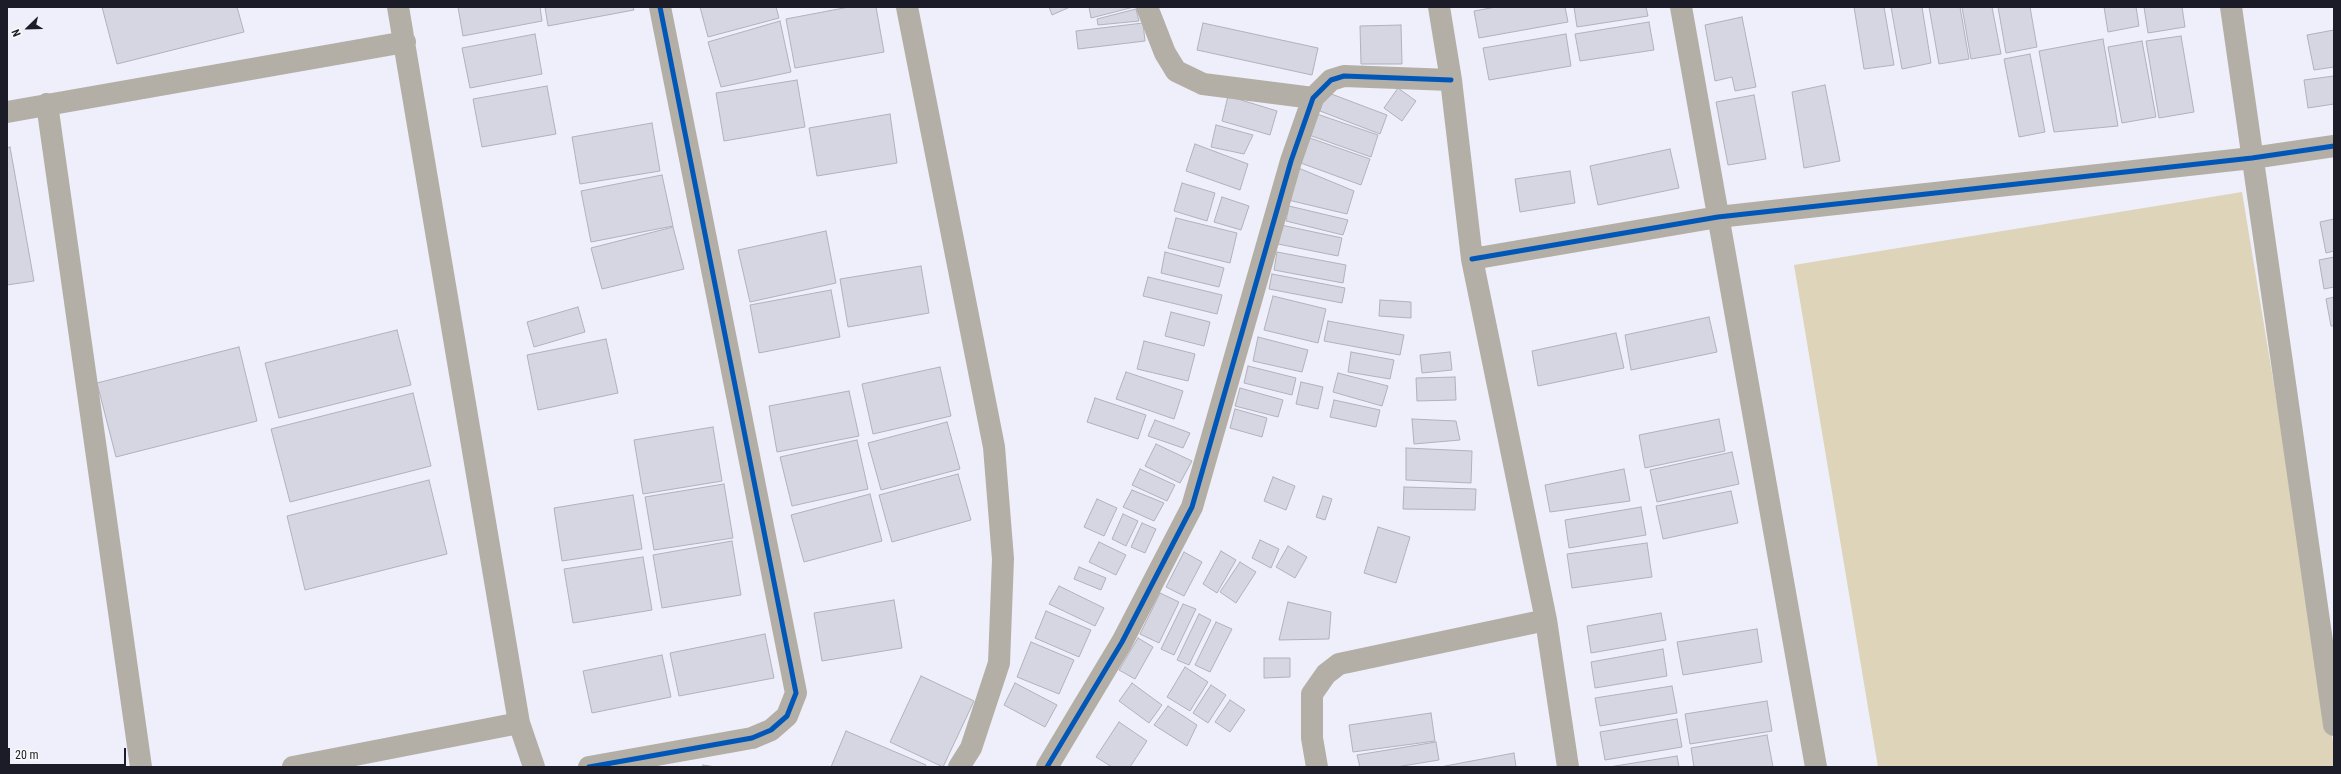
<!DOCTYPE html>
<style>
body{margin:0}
#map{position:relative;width:2341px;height:774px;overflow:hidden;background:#eeeffa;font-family:"Roboto Condensed",sans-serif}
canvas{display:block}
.frame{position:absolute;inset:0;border:8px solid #1b1c27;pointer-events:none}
.north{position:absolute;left:8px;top:8px;width:40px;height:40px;-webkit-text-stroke:3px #fafafa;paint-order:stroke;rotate:247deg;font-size:11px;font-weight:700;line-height:16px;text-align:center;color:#1b1c27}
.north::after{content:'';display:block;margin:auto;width:14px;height:18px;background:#1b1c27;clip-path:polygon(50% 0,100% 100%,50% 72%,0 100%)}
.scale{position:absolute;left:8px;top:748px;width:118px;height:18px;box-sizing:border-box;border:2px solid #1b1c27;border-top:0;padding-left:5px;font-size:12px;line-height:14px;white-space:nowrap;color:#1b1c27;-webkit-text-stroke:3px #fafafa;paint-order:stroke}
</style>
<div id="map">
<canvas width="2341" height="774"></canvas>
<div class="frame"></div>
<div class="north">N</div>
<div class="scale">20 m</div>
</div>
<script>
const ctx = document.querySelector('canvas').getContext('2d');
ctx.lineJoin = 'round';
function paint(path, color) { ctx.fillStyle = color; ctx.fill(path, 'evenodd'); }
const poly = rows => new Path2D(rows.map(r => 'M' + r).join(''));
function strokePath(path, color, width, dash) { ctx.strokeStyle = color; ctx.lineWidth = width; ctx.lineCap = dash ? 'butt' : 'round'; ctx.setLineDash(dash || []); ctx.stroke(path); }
paint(poly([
 [2242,192,2334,748,2334,767,1878,767,1794,265]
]), '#ddd4b9');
const building = poly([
 [102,7,237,7,244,32,117,64,102,7],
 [458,7,540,7,542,21,463,36,458,7],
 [545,7,633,7,634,10,548,26,545,7],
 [700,7,776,7,779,18,708,37,700,7],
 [849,7,876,7,884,52,795,68,786,19,849,7],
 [1049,7,1070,7,1052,15,1049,7],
 [1089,7,1134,7,1091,18,1089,7],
 [1496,7,1565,7,1568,22,1479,38,1474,11,1496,7],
 [1574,7,1646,7,1648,16,1577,27,1574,7],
 [1854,7,1884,7,1894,65,1864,69,1854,7],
 [1891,7,1922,7,1931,63,1902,69,1891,7],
 [1929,7,1960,7,1969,59,1939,64,1929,7],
 [1962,7,1992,7,2001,54,1971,59,1962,7],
 [1998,7,2030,7,2037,47,2006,53,1998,7],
 [2104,7,2136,7,2139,26,2108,32,2104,7],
 [2144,7,2182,7,2185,27,2148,33,2144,7],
 [1136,9,1139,21,1098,25,1097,19,1136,9],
 [1742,17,1756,87,1735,91,1732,77,1715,81,1705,25,1742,17],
 [780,21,791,72,721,87,708,42,780,21],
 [1649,22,1654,50,1580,61,1575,34,1649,22],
 [1143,23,1145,41,1078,49,1076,31,1143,23],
 [1203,23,1318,48,1312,75,1197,50,1203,23],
 [1401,25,1402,64,1361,64,1360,26,1401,25],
 [2334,30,2334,67,2314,70,2307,35,2334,30],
 [535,34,542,74,470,88,462,48,535,34],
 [1566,34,1571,66,1489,80,1483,48,1566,34],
 [2181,36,2194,112,2159,118,2146,41,2181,36],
 [2103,39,2118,126,2054,132,2039,51,2103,39],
 [2142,41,2156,117,2122,123,2108,47,2142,41],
 [2030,54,2045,132,2019,137,2004,59,2030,54],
 [2334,76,2334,104,2308,108,2304,80,2334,76],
 [797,80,805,127,724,141,716,93,797,80],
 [1825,85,1840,161,1804,168,1792,92,1825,85],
 [547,86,556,134,482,147,473,99,547,86],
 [1398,88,1416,101,1402,121,1384,108,1398,88],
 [1326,92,1387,115,1380,134,1320,111,1326,92],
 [1754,95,1766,159,1728,165,1716,102,1754,95],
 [1228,96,1277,111,1270,135,1222,121,1228,96],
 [890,114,897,163,817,176,809,128,890,114],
 [1317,114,1378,135,1371,157,1309,135,1317,114],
 [652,123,660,171,580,184,572,137,652,123],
 [1216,125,1253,135,1244,154,1211,147,1216,125],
 [1307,137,1370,159,1361,185,1298,162,1307,137],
 [1195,144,1248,164,1240,190,1186,171,1195,144],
 [10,147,34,281,7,285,7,148,10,147],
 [1670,149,1679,188,1598,205,1590,166,1670,149],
 [1296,167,1354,191,1347,214,1288,200,1296,167],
 [1570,171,1575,203,1520,212,1515,179,1570,171],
 [662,175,673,226,591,242,581,191,662,175],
 [1182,183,1215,193,1207,221,1174,211,1182,183],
 [1222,197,1249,206,1241,230,1214,222,1222,197],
 [1289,206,1348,220,1343,235,1286,221,1289,206],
 [1176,218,1237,233,1230,263,1168,248,1176,218],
 [2334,219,2334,251,2326,253,2320,222,2334,219],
 [1281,225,1342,238,1338,256,1278,244,1281,225],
 [673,227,684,269,602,289,591,248,673,227],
 [826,231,836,283,750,302,738,250,826,231],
 [1165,252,1224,268,1219,287,1161,273,1165,252],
 [1277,252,1346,265,1343,283,1274,270,1277,252],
 [2334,257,2334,287,2324,289,2319,260,2334,257],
 [921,266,929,313,848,327,840,279,921,266],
 [1272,274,1345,288,1342,303,1269,289,1272,274],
 [1148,277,1222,295,1217,314,1143,296,1148,277],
 [831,290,840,337,759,353,750,305,831,290],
 [1273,296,1326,309,1318,343,1264,330,1273,296],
 [2334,297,2334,326,2331,326,2326,299,2334,297],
 [1380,300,1411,302,1411,318,1379,316,1380,300],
 [578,307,585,332,534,347,527,322,578,307],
 [1171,312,1210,322,1204,346,1165,336,1171,312],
 [1709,317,1717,352,1631,370,1625,335,1709,317],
 [1328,321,1404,335,1400,355,1324,341,1328,321],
 [397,330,411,385,279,418,265,363,397,330],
 [1616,333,1624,368,1538,386,1532,351,1616,333],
 [1258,337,1308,350,1302,372,1253,361,1258,337],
 [606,339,618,393,538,410,527,355,606,339],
 [1144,341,1195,354,1188,381,1137,369,1144,341],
 [239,347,257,421,116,457,97,383,239,347],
 [1351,352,1394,360,1390,379,1348,372,1351,352],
 [1450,352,1452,370,1422,373,1420,355,1450,352],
 [1248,366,1296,378,1292,395,1244,383,1248,366],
 [940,367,951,416,873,434,862,384,940,367],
 [1126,372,1183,391,1174,419,1116,399,1126,372],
 [1338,373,1388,386,1382,406,1333,392,1338,373],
 [1455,377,1456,400,1417,401,1416,378,1455,377],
 [1301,382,1323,387,1318,409,1296,404,1301,382],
 [1240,388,1283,400,1278,417,1235,406,1240,388],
 [849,391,859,436,777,452,769,406,849,391],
 [413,393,431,466,290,502,271,429,413,393],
 [1095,398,1146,415,1138,439,1087,422,1095,398],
 [1334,400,1380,410,1376,427,1330,417,1334,400],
 [1235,409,1267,418,1262,437,1230,428,1235,409],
 [1412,419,1456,421,1460,440,1414,444,1412,419],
 [1719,419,1725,451,1645,468,1639,435,1719,419],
 [1155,420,1190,433,1183,448,1148,436,1155,420],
 [947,422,960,469,881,490,868,443,947,422],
 [713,427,722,481,643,494,634,440,713,427],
 [857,440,868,489,792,506,780,457,857,440],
 [1156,444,1192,461,1180,483,1145,466,1156,444],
 [1406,448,1472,451,1471,483,1406,480,1406,448],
 [1732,452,1739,484,1657,502,1650,470,1732,452],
 [1140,469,1175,485,1167,501,1132,485,1140,469],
 [1624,469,1630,501,1550,512,1545,485,1624,469],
 [958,474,971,520,892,542,879,495,958,474],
 [1273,477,1295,486,1286,510,1264,501,1273,477],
 [429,480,447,554,305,590,287,516,429,480],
 [724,484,733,538,654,550,645,497,724,484],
 [1404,487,1476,489,1475,510,1403,509,1404,487],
 [1132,490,1164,503,1154,521,1123,507,1132,490],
 [1731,491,1738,523,1663,539,1656,506,1731,491],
 [870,494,882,541,804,562,791,515,870,494],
 [633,495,642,549,562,561,554,508,633,495],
 [1323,496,1332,499,1325,520,1316,517,1323,496],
 [1097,499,1117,508,1104,536,1084,527,1097,499],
 [1641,507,1646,535,1569,548,1565,520,1641,507],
 [1123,514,1138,521,1126,546,1112,539,1123,514],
 [1142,523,1156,529,1145,553,1131,547,1142,523],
 [1378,527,1410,537,1396,583,1364,573,1378,527],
 [1260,540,1279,549,1271,568,1252,558,1260,540],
 [732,541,741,595,662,608,653,555,732,541],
 [1099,542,1126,555,1116,575,1089,562,1099,542],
 [1647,543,1652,577,1572,588,1567,554,1647,543],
 [1288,546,1307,557,1295,578,1276,567,1288,546],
 [1221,551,1236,560,1217,593,1203,584,1221,551],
 [1184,552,1202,562,1184,596,1166,587,1184,552],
 [643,557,652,610,573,623,564,569,643,557],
 [1240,562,1256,572,1236,603,1220,592,1240,562],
 [1079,567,1106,578,1101,590,1074,579,1079,567],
 [1059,586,1104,608,1095,626,1049,604,1059,586],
 [1160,593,1179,602,1159,643,1140,634,1160,593],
 [894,600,902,648,822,661,814,613,894,600],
 [1288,602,1331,612,1329,639,1279,640,1288,602],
 [1183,604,1196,609,1174,655,1161,649,1183,604],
 [1046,611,1091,630,1079,657,1035,638,1046,611],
 [1661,613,1666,640,1591,653,1587,626,1661,613],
 [1199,614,1211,620,1189,665,1177,660,1199,614],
 [1216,622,1232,629,1210,672,1195,665,1216,622],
 [1757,629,1762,662,1683,675,1677,642,1757,629],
 [765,634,774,678,679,696,670,653,765,634],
 [1138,638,1153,647,1135,679,1119,670,1138,638],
 [1031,642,1074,660,1059,694,1017,677,1031,642],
 [1663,649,1667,676,1595,688,1591,662,1663,649],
 [662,655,671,697,592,713,583,671,662,655],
 [1264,658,1290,658,1290,677,1264,678,1264,658],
 [1185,667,1208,682,1190,711,1167,697,1185,667],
 [921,676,974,701,943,767,890,742,921,676],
 [1015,683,1057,705,1045,727,1004,705,1015,683],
 [1132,683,1162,705,1149,723,1119,701,1132,683],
 [1211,685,1226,695,1208,723,1193,713,1211,685],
 [1672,686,1677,713,1600,726,1595,698,1672,686],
 [1230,700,1245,710,1230,732,1215,722,1230,700],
 [1767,701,1772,731,1690,744,1685,714,1767,701],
 [1168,706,1197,725,1187,746,1154,725,1168,706],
 [1431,713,1435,741,1353,752,1349,725,1431,713],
 [1677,719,1682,747,1605,760,1600,732,1677,719],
 [1119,722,1147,741,1130,767,1112,767,1096,757,1119,722],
 [846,731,926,765,925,767,831,767,846,731],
 [1767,735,1773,767,1694,767,1691,748,1767,735],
 [1436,742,1439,760,1396,767,1360,767,1357,755,1436,742],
 [1514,753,1516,767,1440,767,1514,753],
 [1677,756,1679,767,1609,767,1677,756],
 [703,765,716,767,702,767,703,765]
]);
paint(building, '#d5d6e1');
strokePath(building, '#b0b1bb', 1);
strokePath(poly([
 [398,7,519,723,534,767],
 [907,7,994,447,1003,559,999,663,971,748,959,767],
 [1147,7,1165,53,1176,71,1203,84,1313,98],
 [1439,7,1451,80,1472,259,1546,620,1568,767],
 [1681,7,1816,767],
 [2231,7,2334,725],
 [47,104,141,767],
 [7,112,405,42],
 [1472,259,1718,217,2252,158,2334,146],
 [293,767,519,723],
 [589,767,752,738,771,730,787,716,796,693,660,7],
 [1047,767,1122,642,1192,507,1291,161,1313,98,1331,80,1344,76,1451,80],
 [1317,767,1312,738,1312,694,1326,674,1339,664,1546,620]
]), '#b3afa6', 22);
strokePath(poly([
 [1472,259,1718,217,2252,158,2334,146],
 [589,767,752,738,771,730,787,716,796,693,660,7],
 [1047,767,1122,642,1192,507,1291,161,1313,98,1331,80,1344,76,1451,80]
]), '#0057b8', 5);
</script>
